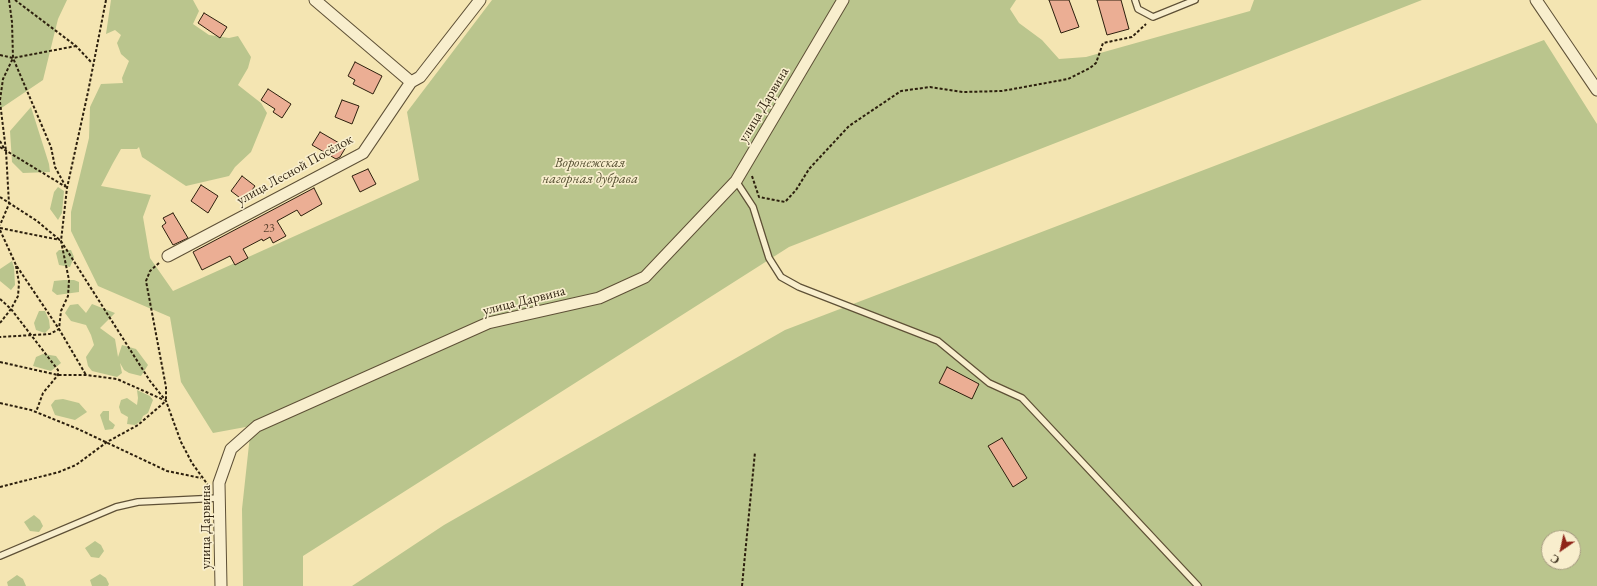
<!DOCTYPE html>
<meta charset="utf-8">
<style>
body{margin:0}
#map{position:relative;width:1597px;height:586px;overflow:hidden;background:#f4e5b2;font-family:"EB Garamond",serif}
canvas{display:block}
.north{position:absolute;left:1541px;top:530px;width:40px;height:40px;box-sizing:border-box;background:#f8eecd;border:1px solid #a69b80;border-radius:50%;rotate:214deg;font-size:11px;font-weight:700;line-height:16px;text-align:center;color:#2c1f0d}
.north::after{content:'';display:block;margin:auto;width:14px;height:18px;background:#8f2418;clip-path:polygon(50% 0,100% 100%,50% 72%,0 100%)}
</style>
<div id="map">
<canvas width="1597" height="586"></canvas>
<div class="north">С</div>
</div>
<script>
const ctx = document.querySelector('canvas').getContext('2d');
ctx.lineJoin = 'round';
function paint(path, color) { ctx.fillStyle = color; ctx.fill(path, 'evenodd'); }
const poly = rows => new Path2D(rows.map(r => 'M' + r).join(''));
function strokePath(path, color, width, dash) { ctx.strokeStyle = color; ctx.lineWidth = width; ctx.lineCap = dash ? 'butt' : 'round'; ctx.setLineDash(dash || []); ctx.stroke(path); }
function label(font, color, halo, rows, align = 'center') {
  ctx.font = font + ' "EB Garamond",serif'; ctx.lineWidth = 3.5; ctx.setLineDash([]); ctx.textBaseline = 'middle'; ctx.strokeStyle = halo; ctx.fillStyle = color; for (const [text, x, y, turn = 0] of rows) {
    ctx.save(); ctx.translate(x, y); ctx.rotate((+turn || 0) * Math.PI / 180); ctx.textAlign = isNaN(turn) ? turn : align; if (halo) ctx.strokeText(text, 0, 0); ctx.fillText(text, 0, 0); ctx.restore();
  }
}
paint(poly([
 [0,0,67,0,58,19,43,80,0,109],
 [111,0,193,0,199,11,193,24,209,35,229,38,238,36,251,57,248,68,238,85,261,103,267,113,251,152,235,167,229,176,186,186,142,157,139,147,137,149,121,149,113,163,101,186,151,195,143,217,150,258,173,291,419,180,407,112,492,0,1016,0,1010,9,1019,23,1042,40,1059,59,1086,57,1250,11,1254,0,1422,0,789,247,303,556,303,586,243,586,242,509,251,426,213,433,181,382,170,317,98,286,71,231,71,212,89,138,90,107,101,84,123,83,122,78,129,61,121,54,117,43,121,35,115,30,106,34],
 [1544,40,1597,124,1597,586,352,586,444,525,785,330],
 [1549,538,1573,538,1573,562,1549,562],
 [31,107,49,164,50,172,23,173,12,162,10,131],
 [58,187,64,191,62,213,58,220,50,209,54,192],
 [59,250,71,250,74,257,70,267,59,265,56,253],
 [12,261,14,267,15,285,11,290,0,281,0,269],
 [64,280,74,280,79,282,79,292,57,295,52,291,54,281],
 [78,304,86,313,92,304,115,313,100,328,115,339,118,357,122,345,136,349,148,365,141,376,129,373,124,370,120,363,122,373,117,377,92,371,88,366,86,357,94,345,91,335,86,325,71,321,65,313,70,305],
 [39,311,45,311,49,320,50,328,45,333,36,330,34,323],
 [43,354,56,356,61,363,51,371,33,366,36,357],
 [137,390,150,396,153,400,148,413,143,416,141,421,135,425,127,424,128,417,121,413,119,407,121,400,127,398,137,405,138,398],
 [63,399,79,403,87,412,75,420,55,415,51,405,55,400],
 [103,411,109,411,109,420,115,425,113,429,105,430,100,415],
 [34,515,40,520,43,526,39,532,30,531,24,522],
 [95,541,101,545,104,551,99,558,91,557,85,548],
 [100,574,106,578,109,584,108,586,92,586,90,580],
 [17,575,23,579,26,586,8,586,7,582]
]), '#bac58d');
const building = poly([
 [1049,0,1069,0,1079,27,1061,33,1049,0],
 [1097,0,1121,0,1129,29,1107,35,1097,0],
 [204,13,227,27,220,38,198,23,204,13],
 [355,62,382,76,373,94,353,84,355,80,348,76,355,62],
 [268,89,291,104,282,118,273,112,275,109,261,100,268,89],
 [342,100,359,106,352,124,335,117,342,100],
 [320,132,346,147,340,157,336,159,312,145,320,132],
 [368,169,376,184,360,192,352,176,368,169],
 [242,176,255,186,244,201,231,191,242,176],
 [201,185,218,196,208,213,191,201,201,185],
 [314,188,322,204,301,216,297,210,277,221,286,236,273,243,270,237,263,241,262,239,243,249,248,258,235,265,230,256,202,270,193,252,314,188],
 [173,213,188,238,173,245,162,226,166,223,163,218,173,213],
 [947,367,979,384,972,399,939,383,947,367],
 [1002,438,1027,478,1013,487,988,446,1002,438]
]);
paint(building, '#ebae94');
strokePath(building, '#2c1f0d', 1);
const lane = poly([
 [1135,0,1138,9,1153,17,1195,0],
 [736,181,753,207,769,258,781,277,799,287,938,341,989,383,1022,398,1198,586],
 [0,556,116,507,138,502,219,498]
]);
const street = poly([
 [315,0,411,82,420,77,480,0],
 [1536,0,1597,90],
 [168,256,363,153,411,82],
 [221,586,219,483,231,449,257,426,488,323,599,298,645,277,736,181,843,0]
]);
strokePath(lane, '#5e5036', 8);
strokePath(street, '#5e5036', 13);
strokePath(poly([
 [9,0,12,22,13,58,51,147,55,167,66,187],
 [15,0,76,46,92,63],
 [106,0,88,92,67,188,61,241,150,381,166,401,181,442,192,463,208,485],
 [0,55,13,58,76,46],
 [0,100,3,79,13,58],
 [0,102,6,151,9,204,0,225],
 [0,141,5,150],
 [0,147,66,187],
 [752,176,759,197,785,202,796,190,809,169,849,126,901,91,930,87,963,92,1002,91,1068,79,1090,68,1096,63,1103,43,1132,37,1146,24],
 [0,197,37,221,61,241,69,280,68,296,61,311,59,329,50,334,0,337],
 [0,228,60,240],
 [0,230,16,265,59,329,86,375],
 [159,263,150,271,146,281,166,387,166,400],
 [0,299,11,309,58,370,58,375,43,393,36,412],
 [0,323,11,309,18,296,19,283,16,266],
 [0,362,58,375,86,375,117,379,164,400],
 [0,403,31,410,78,429,167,471,201,478],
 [0,487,59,472,76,465,107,442,138,425,166,401],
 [742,586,755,452]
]), '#2c1f0d', 2, [3, 2]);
strokePath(lane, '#f8eecd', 5.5);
strokePath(street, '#f8eecd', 11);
label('12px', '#5c432f', null, [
 ["23",269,229]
]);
label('14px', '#2c1f0d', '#f8eecd', [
 ["улица Дарвина",764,105,-59],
 ["улица Лесной Посёлок",295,170,-29],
 ["улица Дарвина",524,301,-14],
 ["улица Дарвина",206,527,-90]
]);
label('italic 14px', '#575133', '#f8eecd', [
 ["Воронежская",590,163],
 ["нагорная дубрава",590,179]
]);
</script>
